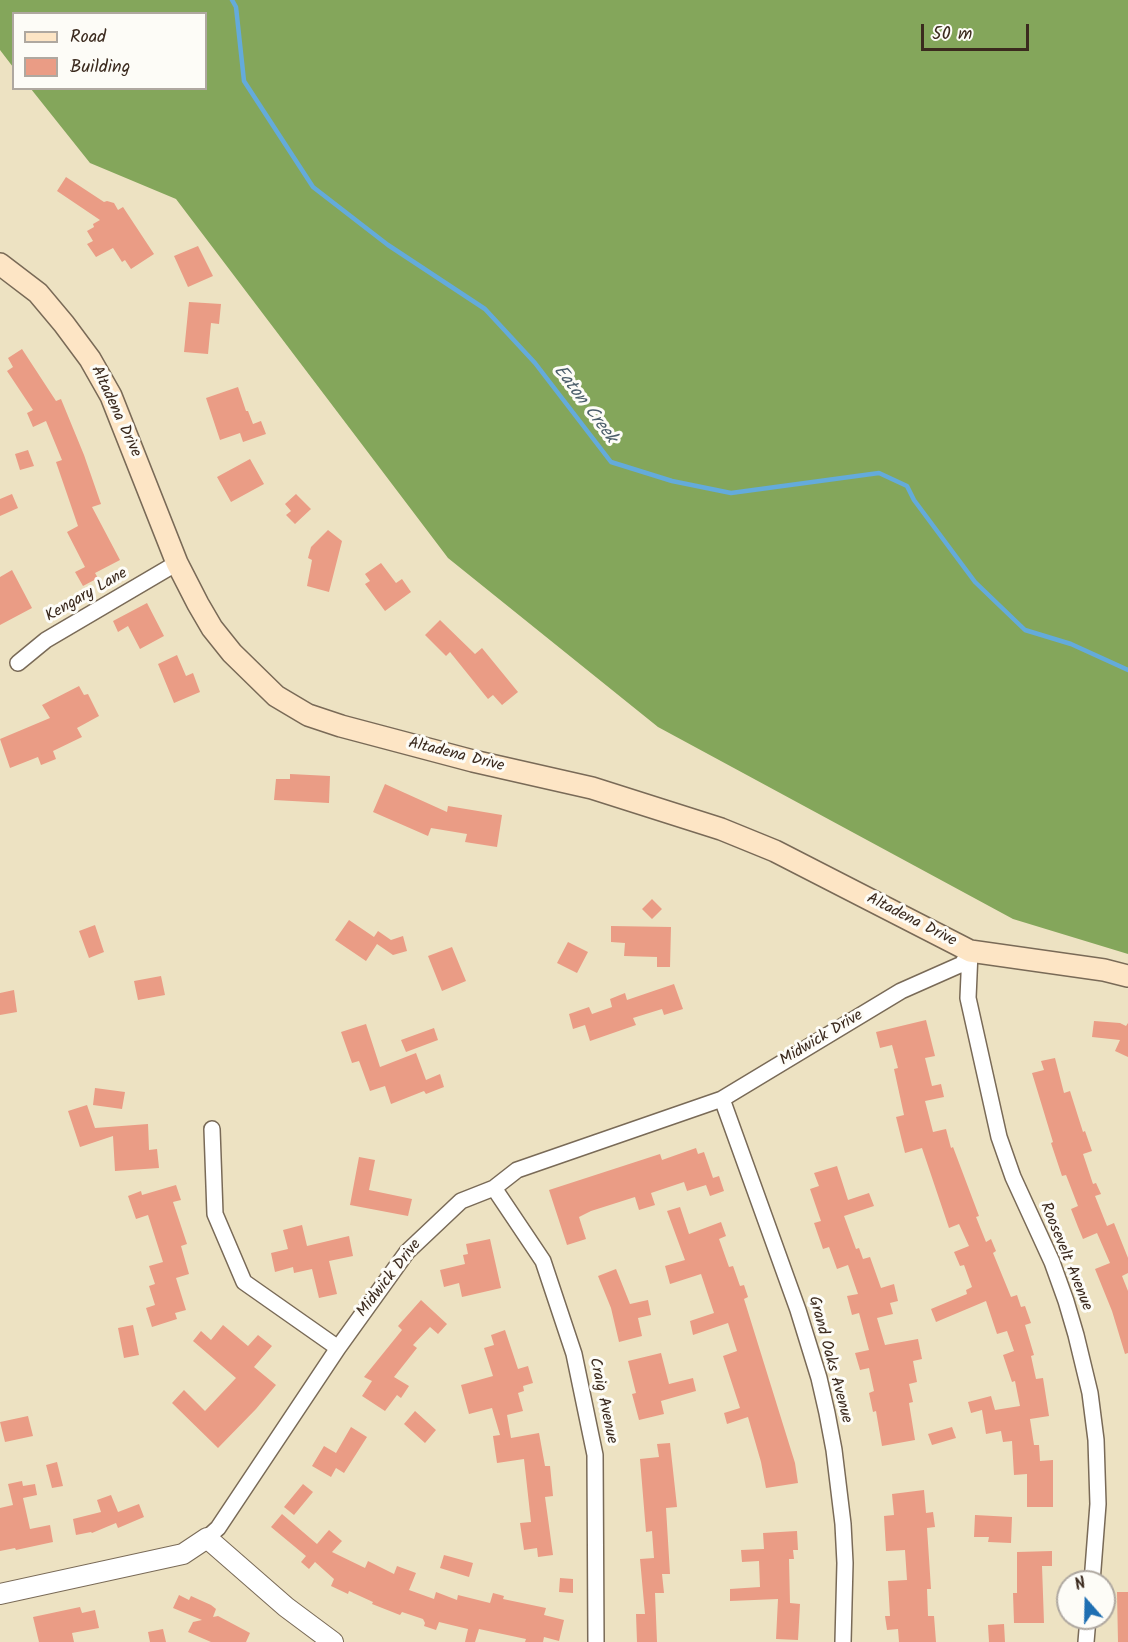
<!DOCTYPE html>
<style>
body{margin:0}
#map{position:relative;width:1128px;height:1642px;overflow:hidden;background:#ede2c2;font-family:Kalam,sans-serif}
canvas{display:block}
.legend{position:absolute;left:12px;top:12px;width:195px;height:78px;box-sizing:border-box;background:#fdfcf7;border:2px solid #afa8a0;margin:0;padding:8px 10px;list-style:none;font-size:18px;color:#3b2a1e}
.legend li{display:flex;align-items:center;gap:12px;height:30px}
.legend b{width:30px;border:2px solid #afa8a0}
.north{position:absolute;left:1056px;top:1570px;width:60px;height:60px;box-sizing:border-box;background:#fdfcf7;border:2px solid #afa8a0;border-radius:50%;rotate:340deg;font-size:16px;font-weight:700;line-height:24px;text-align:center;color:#3b2a1e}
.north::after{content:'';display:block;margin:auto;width:21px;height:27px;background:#1f6fb2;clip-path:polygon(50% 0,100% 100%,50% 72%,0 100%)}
.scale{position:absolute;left:921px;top:24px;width:108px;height:27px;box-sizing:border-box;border:3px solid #3b2a1e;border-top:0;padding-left:8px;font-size:18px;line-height:21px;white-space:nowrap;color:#3b2a1e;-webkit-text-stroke:4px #fdfcf7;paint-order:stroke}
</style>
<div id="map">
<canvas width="1128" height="1642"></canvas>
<ul class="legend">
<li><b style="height:8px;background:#fde5c5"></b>Road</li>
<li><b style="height:16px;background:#ea9c85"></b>Building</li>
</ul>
<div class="north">N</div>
<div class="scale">50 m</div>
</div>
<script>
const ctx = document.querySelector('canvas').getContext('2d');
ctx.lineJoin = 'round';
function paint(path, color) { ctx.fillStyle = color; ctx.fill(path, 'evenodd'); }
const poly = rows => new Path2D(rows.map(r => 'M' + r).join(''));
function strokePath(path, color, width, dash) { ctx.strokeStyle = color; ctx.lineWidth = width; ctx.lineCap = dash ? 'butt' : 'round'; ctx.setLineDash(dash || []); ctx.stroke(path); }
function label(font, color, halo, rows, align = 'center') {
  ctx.font = font + ' Kalam,sans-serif'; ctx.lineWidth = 6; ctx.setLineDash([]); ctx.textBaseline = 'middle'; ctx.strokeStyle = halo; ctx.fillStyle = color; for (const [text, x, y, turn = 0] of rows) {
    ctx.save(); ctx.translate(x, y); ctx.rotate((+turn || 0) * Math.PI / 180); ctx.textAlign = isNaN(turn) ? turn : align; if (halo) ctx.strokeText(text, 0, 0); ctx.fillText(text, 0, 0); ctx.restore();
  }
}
paint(poly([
 [0,0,1128,0,1128,954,1013,919,658,727,448,558,176,199,90,163,31,89,206,88,206,14,14,14,13,67,0,50]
]), '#84a65b');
strokePath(poly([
 [232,0,236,7,244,81,313,187,388,245,485,309,535,363,611,462,672,481,731,493,879,473,907,486,914,500,975,582,1025,630,1071,644,1128,670]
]), '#64abdb', 4.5);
paint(poly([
 [66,177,104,202,107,201,114,203,118,210,123,207,154,254,131,269,125,260,122,262,113,248,96,257,87,244,93,241,87,231,94,227,93,224,100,220,57,191],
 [198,246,213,276,188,287,174,256],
 [189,302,221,304,219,324,211,323,208,354,184,352],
 [22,349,56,401,61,399,84,455,101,504,92,507,120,560,95,573,98,578,83,586,75,572,85,567,67,532,78,526,56,462,62,460,46,421,33,427,27,413,33,410,7,371,13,367,8,358],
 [238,387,246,411,248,411,253,424,261,421,266,434,243,442,240,433,220,440,206,398],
 [28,450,34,466,20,470,15,454],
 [250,459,264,484,231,502,217,477],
 [12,494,18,508,0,516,0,499],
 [296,494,311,509,295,524,286,515,291,511,285,504],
 [328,530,342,541,329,592,307,586,312,560,308,558,311,547],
 [381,563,396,583,402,579,411,592,385,611,365,584,370,581,365,574],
 [12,570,32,608,0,625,0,577],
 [147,603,164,636,140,649,128,626,118,632,113,621],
 [440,620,475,654,482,648,518,692,502,705,493,695,488,699,450,652,446,656,425,635],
 [177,655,186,676,193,673,200,692,174,703,158,664],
 [79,686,84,695,88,694,99,716,77,728,82,737,53,751,56,759,41,765,38,757,10,768,0,739,50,718,42,705],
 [290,774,330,776,329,803,274,800,276,779,290,779],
 [385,784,447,812,448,806,502,815,497,847,465,842,467,834,431,828,428,836,373,812],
 [652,899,662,909,652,919,642,909],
 [349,920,374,937,378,931,391,940,403,936,407,951,393,955,377,944,366,961,335,940],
 [95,925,104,952,89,958,79,931],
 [611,926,671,927,670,967,657,967,657,957,624,956,625,943,611,942],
 [568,942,588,952,577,973,557,963],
 [452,947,466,981,442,991,428,956],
 [161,976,165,995,138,1000,134,981],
 [674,984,683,1009,664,1015,662,1009,633,1018,636,1025,590,1041,585,1025,573,1029,569,1014,589,1007,592,1014,612,1007,610,999,625,993,627,1000],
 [14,990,17,1012,0,1015,0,993],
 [926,1020,935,1056,925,1058,932,1086,941,1084,944,1097,925,1101,933,1132,946,1129,951,1148,953,1147,979,1216,976,1217,986,1242,991,1239,996,1251,993,1253,1011,1297,1017,1295,1021,1307,1025,1306,1031,1323,1025,1325,1034,1355,1031,1356,1036,1379,1043,1378,1049,1416,1030,1419,1034,1445,1039,1445,1040,1461,1053,1460,1053,1507,1027,1507,1027,1474,1014,1475,1012,1441,1003,1442,1001,1431,986,1434,982,1410,971,1413,968,1402,991,1396,995,1410,1020,1406,1015,1381,1012,1382,1003,1355,1014,1351,1007,1331,997,1334,986,1301,936,1322,931,1309,967,1294,966,1290,972,1287,964,1265,960,1266,954,1252,969,1246,959,1224,949,1228,922,1148,905,1153,896,1117,904,1115,894,1069,898,1068,892,1045,880,1048,876,1032],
 [1094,1021,1120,1023,1126,1026,1128,1023,1128,1057,1115,1051,1120,1040,1092,1037],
 [366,1024,380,1067,416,1053,426,1080,440,1074,444,1087,426,1094,424,1091,391,1104,385,1086,370,1091,359,1061,352,1063,341,1032],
 [434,1028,438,1040,406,1052,401,1040],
 [1055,1058,1064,1093,1070,1091,1083,1132,1085,1131,1092,1151,1083,1154,1093,1184,1096,1183,1101,1194,1095,1196,1107,1226,1114,1223,1128,1258,1128,1273,1122,1276,1128,1291,1128,1353,1125,1354,1112,1311,1095,1269,1110,1263,1097,1233,1083,1239,1078,1227,1071,1209,1078,1206,1066,1175,1062,1176,1051,1143,1053,1142,1032,1073,1044,1070,1041,1061],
 [95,1088,125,1092,122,1109,93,1105],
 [87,1105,95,1128,148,1124,149,1150,157,1149,159,1168,115,1171,113,1136,80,1147,68,1111],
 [696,1148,698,1154,704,1152,713,1178,719,1176,724,1191,710,1196,706,1185,687,1191,684,1182,651,1193,655,1205,639,1210,635,1197,591,1211,579,1217,586,1239,567,1245,549,1190,660,1154,662,1160],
 [359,1157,375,1160,369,1190,412,1199,408,1216,350,1205],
 [837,1166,848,1200,869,1193,874,1206,844,1216,856,1249,859,1248,863,1259,870,1257,881,1288,894,1284,898,1301,890,1303,893,1314,877,1318,885,1345,918,1339,922,1359,913,1361,917,1382,909,1384,913,1402,909,1403,915,1440,882,1446,876,1411,873,1412,869,1393,874,1391,869,1368,860,1370,855,1353,869,1350,859,1313,852,1315,847,1296,858,1294,848,1265,837,1269,829,1247,823,1249,814,1223,821,1221,810,1189,819,1186,814,1173],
 [176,1185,181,1200,173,1202,187,1244,181,1246,189,1274,176,1278,186,1310,175,1313,177,1319,152,1327,146,1308,155,1305,149,1286,155,1284,149,1266,163,1262,148,1215,136,1219,128,1196,141,1191,142,1195],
 [680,1207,689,1234,721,1222,726,1236,719,1239,729,1267,733,1266,740,1286,744,1285,748,1297,744,1299,795,1463,798,1483,766,1488,761,1462,748,1417,727,1424,724,1413,740,1408,723,1356,737,1351,728,1323,693,1335,690,1321,714,1313,701,1274,670,1284,665,1266,685,1260,667,1211],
 [302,1225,307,1246,349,1236,353,1256,329,1261,337,1294,319,1298,312,1269,294,1273,293,1267,275,1272,271,1253,288,1249,283,1230],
 [490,1239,501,1288,462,1297,459,1283,444,1287,440,1270,465,1264,463,1255,468,1254,466,1244],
 [616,1269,630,1304,648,1300,651,1315,638,1318,642,1336,619,1342,611,1308,598,1276],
 [421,1300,447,1324,438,1334,430,1327,413,1345,417,1348,394,1377,409,1386,401,1398,397,1395,385,1411,362,1396,372,1381,364,1377,402,1330,398,1326],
 [133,1325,139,1355,124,1358,118,1328],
 [223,1325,248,1346,258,1335,272,1346,254,1367,276,1385,256,1409,218,1448,172,1403,184,1390,205,1411,236,1378,193,1341,201,1331,211,1340],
 [505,1330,518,1369,528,1366,533,1383,523,1386,524,1391,518,1393,523,1411,507,1415,511,1438,539,1433,545,1466,550,1466,553,1496,545,1497,553,1555,538,1557,537,1548,524,1550,520,1523,531,1522,524,1459,497,1463,493,1436,500,1435,492,1408,469,1414,461,1385,493,1376,484,1348,494,1345,491,1335],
 [661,1353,669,1384,693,1378,696,1391,661,1401,664,1414,639,1420,632,1394,636,1393,628,1361],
 [415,1411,436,1430,425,1443,404,1424],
 [28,1416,33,1436,5,1442,0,1422],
 [351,1427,367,1437,344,1473,336,1468,331,1477,312,1466,324,1446,336,1453],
 [952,1427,956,1438,932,1445,928,1434],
 [670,1443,677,1507,666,1508,670,1574,662,1574,664,1593,655,1593,657,1642,637,1642,636,1614,645,1614,640,1559,654,1558,652,1531,646,1532,640,1459,659,1457,657,1444],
 [57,1462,63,1486,52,1488,46,1465],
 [22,1481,23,1486,35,1484,37,1495,23,1498,30,1529,50,1525,53,1542,16,1550,15,1548,0,1551,0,1508,13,1505,8,1484],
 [303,1484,313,1492,294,1515,284,1507],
 [924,1490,926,1513,933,1512,935,1527,927,1528,931,1589,927,1589,928,1616,934,1616,936,1642,899,1642,898,1629,887,1630,885,1616,890,1616,888,1581,907,1580,905,1550,886,1551,884,1516,894,1515,892,1494],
 [111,1495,118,1512,139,1504,144,1517,118,1528,116,1523,92,1533,91,1532,76,1535,73,1519,101,1512,97,1500],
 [282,1514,317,1544,329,1530,342,1541,332,1552,365,1568,368,1561,394,1574,397,1566,416,1573,409,1590,434,1599,436,1592,457,1600,458,1595,490,1603,493,1593,504,1596,503,1599,546,1608,544,1615,564,1620,559,1641,544,1637,543,1642,525,1642,526,1639,479,1629,475,1642,465,1642,468,1629,439,1622,436,1630,424,1626,425,1623,423,1619,402,1612,400,1615,372,1604,373,1602,349,1591,348,1594,331,1586,334,1579,315,1562,309,1569,301,1562,306,1556,271,1527],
 [975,1515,1012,1517,1011,1543,988,1542,989,1537,974,1537],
 [797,1531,798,1550,793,1550,794,1559,789,1559,790,1603,800,1604,798,1640,776,1639,778,1599,730,1601,730,1589,760,1587,759,1561,742,1562,741,1550,764,1549,763,1533],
 [1052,1551,1052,1566,1042,1566,1044,1623,1014,1623,1013,1593,1017,1593,1017,1552],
 [444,1555,473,1563,469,1577,440,1568],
 [560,1578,573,1579,573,1593,559,1592],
 [1117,1592,1128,1592,1128,1642,1118,1642],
 [179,1595,189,1600,191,1596,211,1605,216,1609,213,1617,218,1616,250,1633,246,1642,211,1642,188,1632,193,1622,202,1620,173,1608],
 [80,1607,82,1613,95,1610,99,1628,72,1633,74,1642,39,1642,33,1617],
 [1004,1624,1005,1642,989,1642,988,1625],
 [163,1629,166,1642,150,1642,148,1632]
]), '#ea9c85');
const minor = poly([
 [18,663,46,640,177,563],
 [970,952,968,998,999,1137,1013,1177,1052,1262,1066,1301,1076,1335,1090,1393,1096,1440,1098,1504,1092,1582],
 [722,1099,798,1310,819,1378,827,1413,834,1450,843,1524,845,1563,843,1642],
 [212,1129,215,1214,244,1282,338,1348],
 [494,1188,543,1261,574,1354,595,1455,596,1642],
 [207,1538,218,1528,338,1348,407,1252,461,1201,494,1188,517,1170,722,1099,901,991,962,964,970,951],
 [1086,1642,1088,1618]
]);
const tertiary = poly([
 [0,1594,183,1554,207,1538,286,1607,333,1642]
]);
const secondary = poly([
 [0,264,38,293,64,324,90,359,111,396,177,563,198,604,212,628,232,653,276,696,308,715,341,726,473,761,592,788,721,829,775,851,970,951,1104,970,1128,976]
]);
strokePath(minor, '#796a57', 18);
strokePath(tertiary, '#796a57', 22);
strokePath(secondary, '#796a57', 24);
strokePath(minor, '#fff', 15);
strokePath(tertiary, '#fff', 20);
strokePath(secondary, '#fde5c5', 21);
label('16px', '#3b2a1e', '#fdfcf7', [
 ["Altadena Drive",115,412,65],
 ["Kengary Lane",87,596,-30],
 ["Altadena Drive",456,756,14],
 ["Altadena Drive",911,921,27],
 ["Midwick Drive",822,1039,-31],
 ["Roosevelt Avenue",1065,1257,68],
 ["Midwick Drive",390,1279,-52],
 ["Grand Oaks Avenue",829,1360,75],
 ["Craig Avenue",602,1401,78]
]);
label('italic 18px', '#4b5e6a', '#fdfcf7', [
 ["Eaton Creek",584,405,53]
]);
</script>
